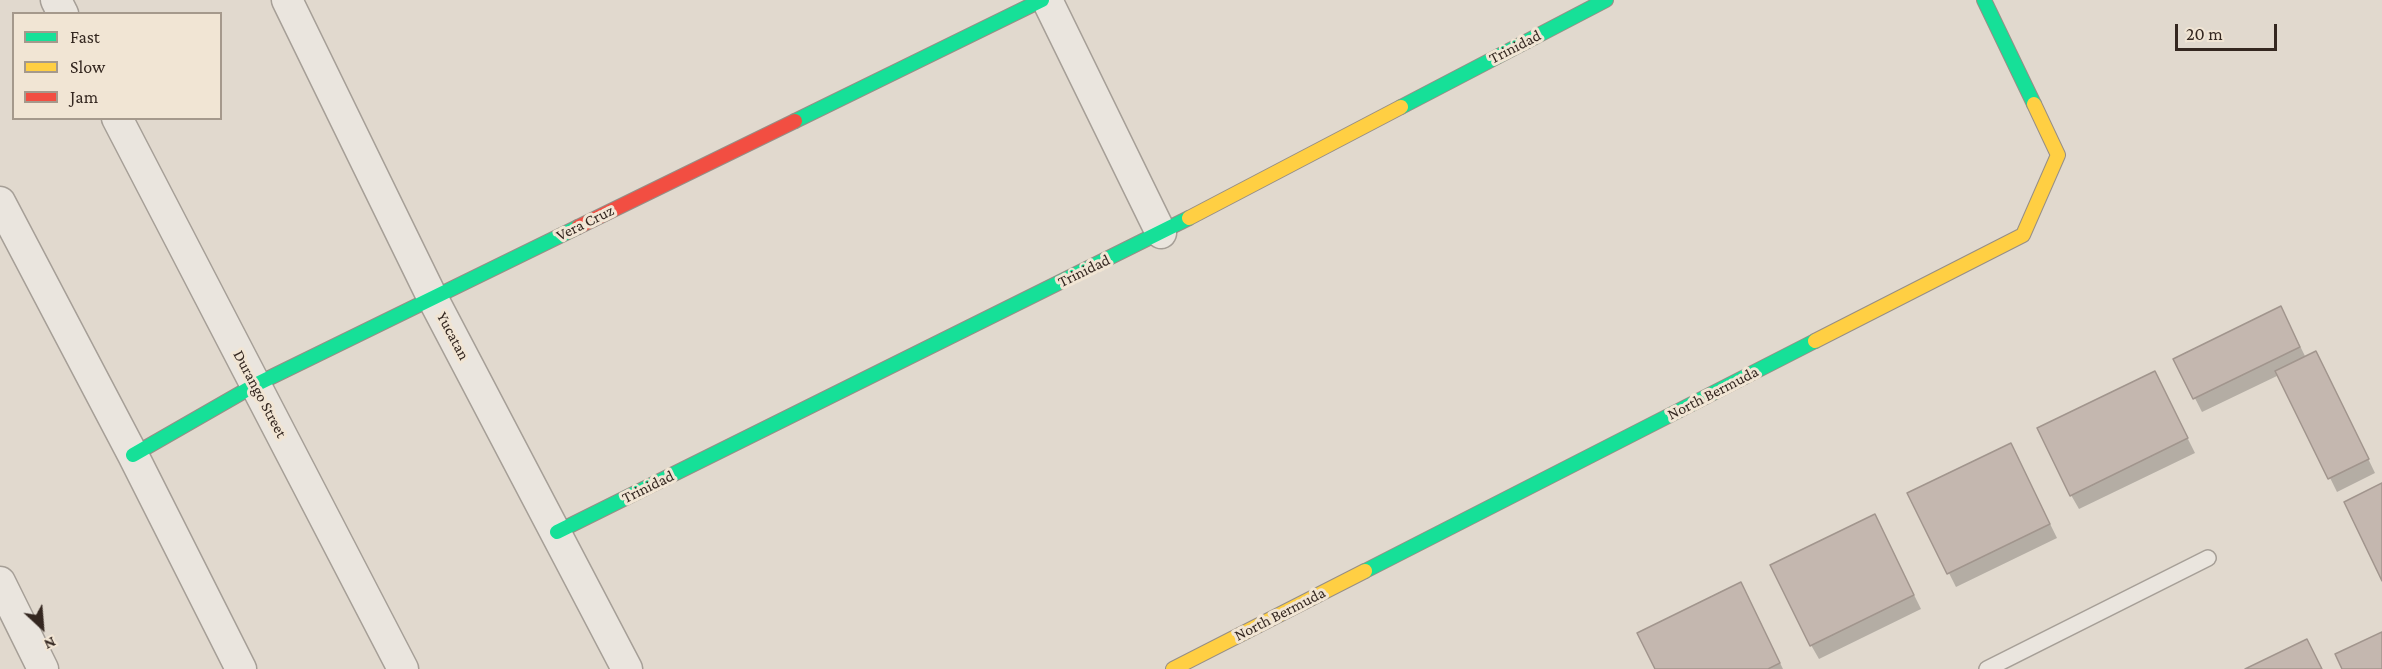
<!DOCTYPE html>
<style>
body{margin:0}
#map{position:relative;width:2382px;height:669px;overflow:hidden;background:#e1d9ce;font-family:"Crimson Pro",serif}
canvas{display:block}
.legend{position:absolute;left:12px;top:12px;width:210px;height:108px;box-sizing:border-box;background:#f1e5d4;border:2px solid #a5998c;margin:0;padding:8px 10px;list-style:none;font-size:18px;color:#342720}
.legend li{display:flex;align-items:center;gap:12px;height:30px}
.legend b{width:30px;border:2px solid #a5998c}
.north{position:absolute;left:12px;top:597px;width:60px;height:60px;-webkit-text-stroke:4px #f1e5d4;paint-order:stroke;rotate:154deg;font-size:16px;font-weight:700;line-height:24px;text-align:center;color:#342720}
.north::after{content:'';display:block;margin:auto;width:21px;height:27px;background:#342720;clip-path:polygon(50% 0,100% 100%,50% 72%,0 100%)}
.scale{position:absolute;left:2175px;top:24px;width:102px;height:27px;box-sizing:border-box;border:3px solid #342720;border-top:0;padding-left:8px;font-size:18px;line-height:21px;white-space:nowrap;color:#342720;-webkit-text-stroke:4px #f1e5d4;paint-order:stroke}
</style>
<div id="map">
<canvas width="2382" height="669"></canvas>
<ul class="legend">
<li><b style="height:8px;background:#16e098"></b>Fast</li>
<li><b style="height:8px;background:#ffcf43"></b>Slow</li>
<li><b style="height:8px;background:#f24e42"></b>Jam</li>
</ul>
<div class="north">N</div>
<div class="scale">20 m</div>
</div>
<script>
const ctx = document.querySelector('canvas').getContext('2d');
ctx.lineJoin = 'round';
function paint(path, color) { ctx.fillStyle = color; ctx.fill(path, 'evenodd'); }
const poly = rows => new Path2D(rows.map(r => 'M' + r).join(''));
function strokePath(path, color, width, dash) { ctx.strokeStyle = color; ctx.lineWidth = width; ctx.lineCap = dash ? 'butt' : 'round'; ctx.setLineDash(dash || []); ctx.stroke(path); }
function label(font, color, halo, rows, align = 'center') {
  ctx.font = font + ' "Crimson Pro",serif'; ctx.lineWidth = 6; ctx.setLineDash([]); ctx.textBaseline = 'middle'; ctx.strokeStyle = halo; ctx.fillStyle = color; for (const [text, x, y, turn = 0] of rows) {
    ctx.save(); ctx.translate(x, y); ctx.rotate((+turn || 0) * Math.PI / 180); ctx.textAlign = isNaN(turn) ? turn : align; if (halo) ctx.strokeText(text, 0, 0); ctx.fillText(text, 0, 0); ctx.restore();
  }
}
paint(poly([
 [2288,322,2306,358,2324,367,2375,473,2337,492,2279,375,2202,412,2175,359],
 [2155,373,2195,453,2079,509,2071,495],
 [2018,459,2057,538,1956,587,1909,494],
 [1882,530,1921,609,1819,659,1811,645],
 [1748,598,1783,669,1656,669]
]), '#0003');
const building = poly([
 [2281,306,2300,347,2193,399,2173,359,2281,306],
 [2316,351,2369,459,2328,479,2275,371,2316,351],
 [2155,371,2188,438,2070,496,2037,428,2155,371],
 [2011,443,2050,524,1947,574,1907,493,2011,443],
 [2382,483,2382,581,2344,502,2382,483],
 [1875,514,1914,595,1810,646,1770,565,1875,514],
 [1741,582,1780,663,1768,669,1655,669,1637,633,1741,582],
 [2382,632,2382,669,2342,669,2335,654,2382,632],
 [2307,639,2322,669,2245,669,2307,639]
]);
paint(building, '#c4b7af');
strokePath(building, '#a1958d', 1.5);
const lane = poly([
 [1987,669,2208,558]
]);
const street = poly([
 [56,0,63,14],
 [287,0,432,297,627,669],
 [1047,0,1161,233],
 [117,118,403,669],
 [0,202,133,455,241,669],
 [0,582,43,669]
]);
const fast = poly([
 [1984,0,2034,104],
 [1401,107,1606,0],
 [795,121,1042,0],
 [133,455,255,385,578,227],
 [557,532,1189,218],
 [1365,571,1815,341]
]);
const slow = poly([
 [1189,218,1401,107],
 [1815,341,2023,235,2058,155,2034,104],
 [1173,669,1365,571]
]);
const jam = poly([
 [578,227,795,121]
]);
strokePath(lane, '#a69f97', 18);
strokePath(street, '#a69f97', 33);
strokePath(fast, '#968e86', 16);
strokePath(slow, '#968e86', 16);
strokePath(jam, '#968e86', 16);
strokePath(lane, '#eae5de', 15);
strokePath(street, '#eae5de', 30);
strokePath(fast, '#16e098', 14);
strokePath(slow, '#ffcf43', 14);
strokePath(jam, '#f24e42', 14);
label('16px', '#342720', '#f1e5d4', [
 ["Trinidad",1515,47,-27],
 ["Vera Cruz",585,223,-26],
 ["Trinidad",1084,271,-26],
 ["Yucatan",453,336,62],
 ["North Bermuda",1713,393,-27],
 ["Durango Street",260,394,62],
 ["Trinidad",648,487,-26],
 ["North Bermuda",1280,614,-27]
]);
</script>
